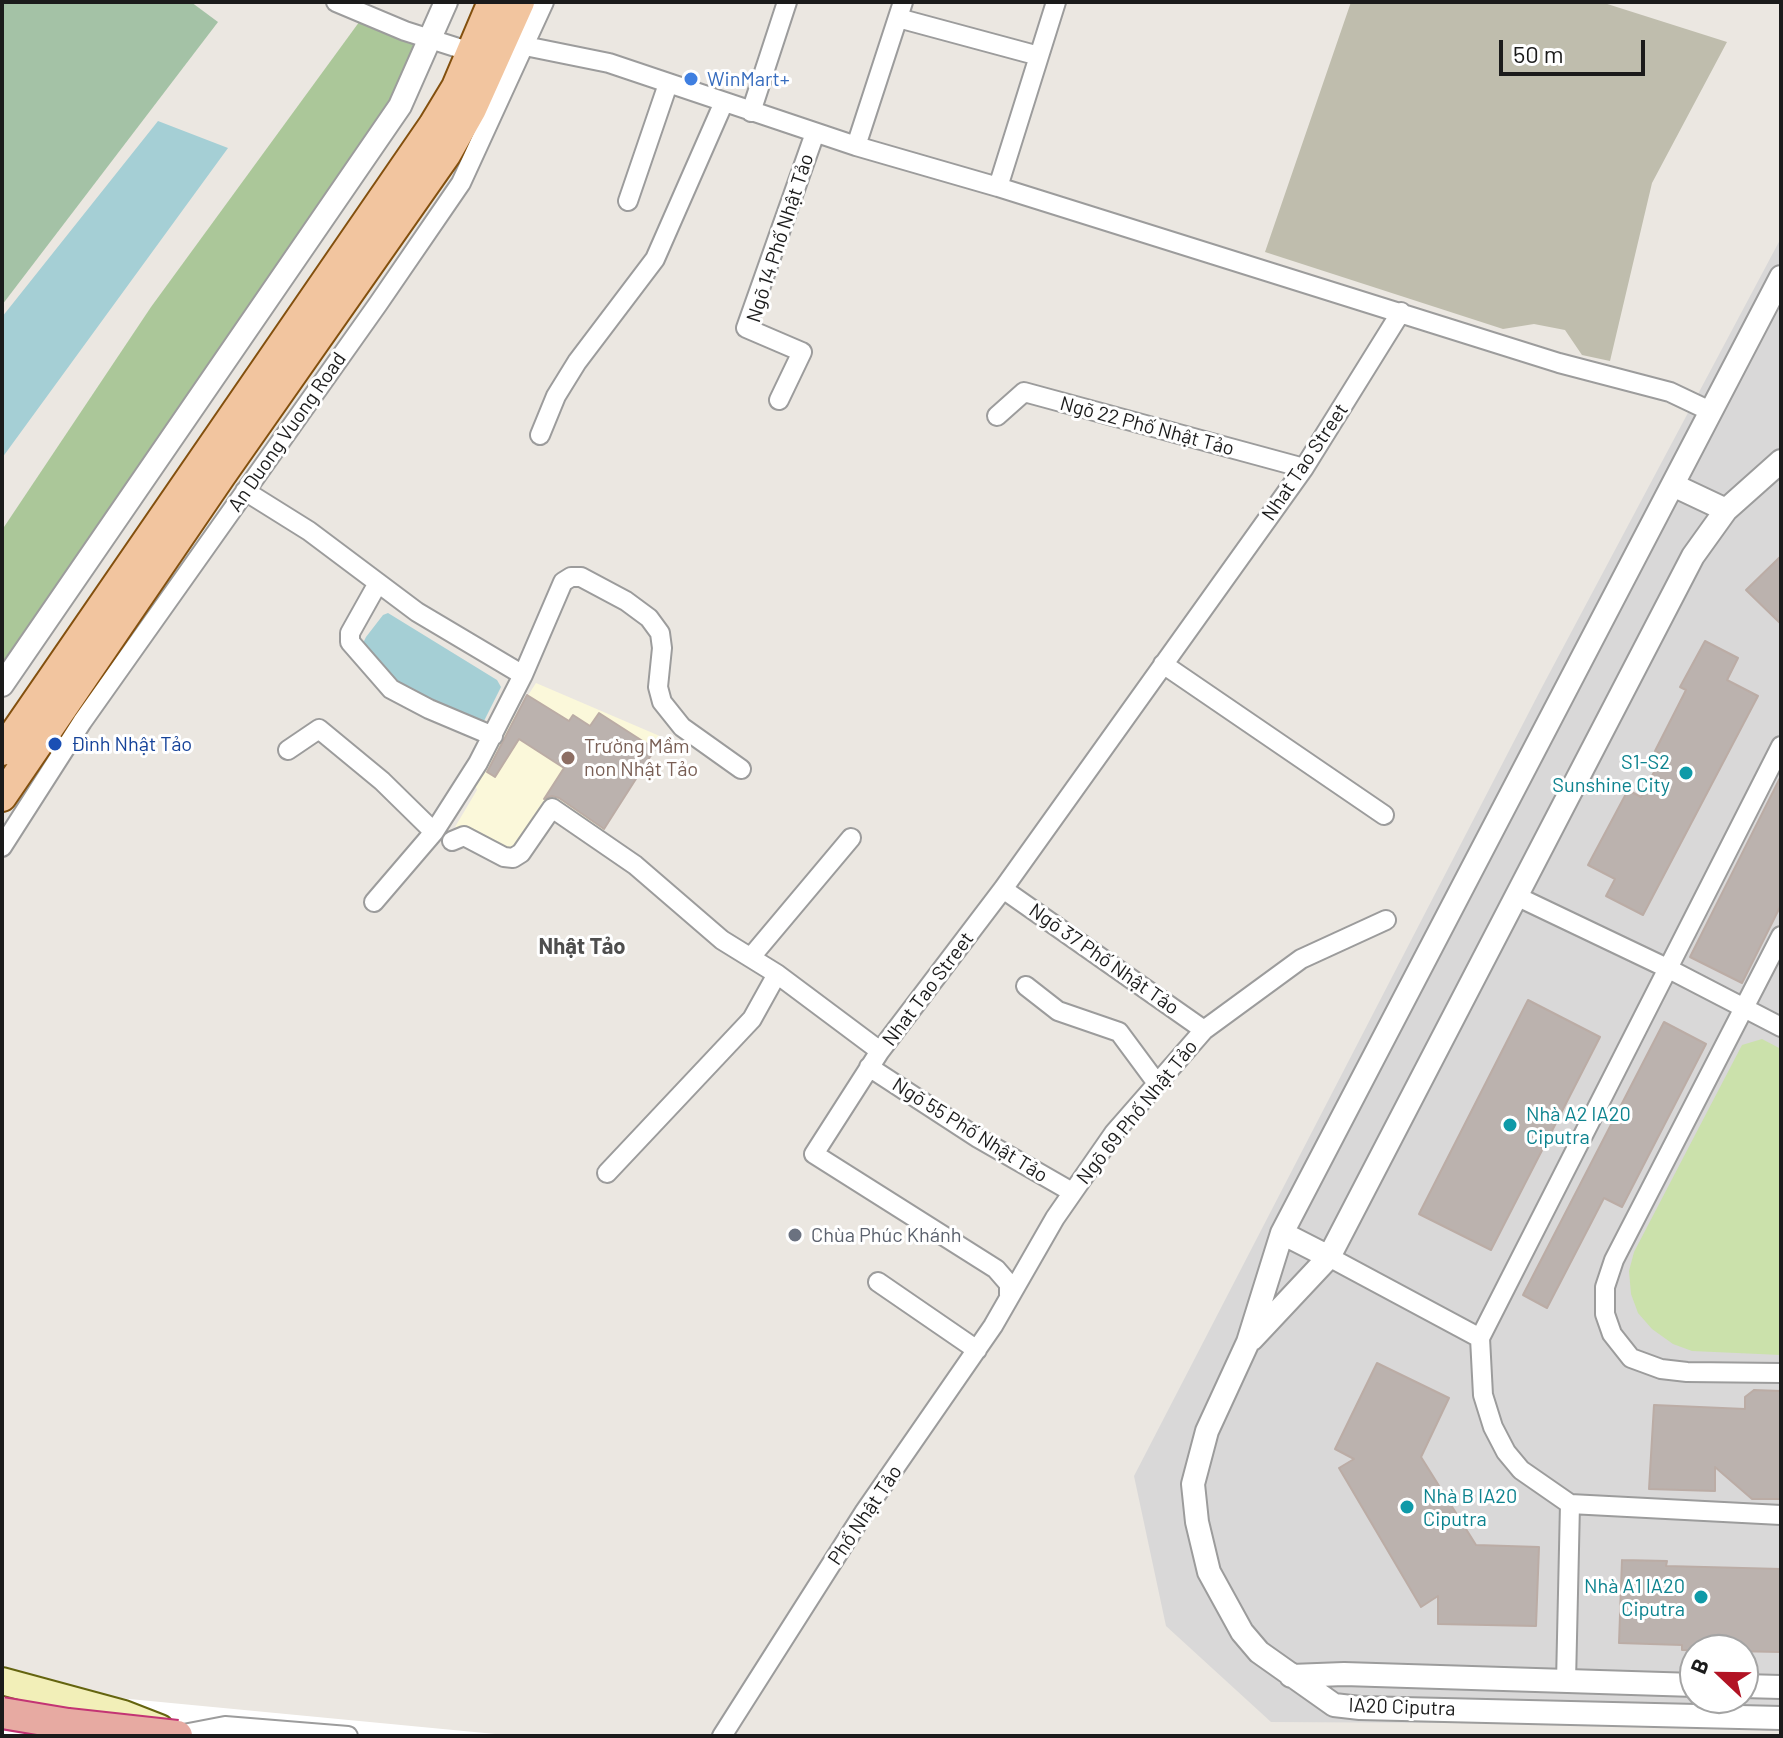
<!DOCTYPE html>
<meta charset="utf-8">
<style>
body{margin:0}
#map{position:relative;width:1783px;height:1738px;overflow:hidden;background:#ebe7e1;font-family:Barlow,sans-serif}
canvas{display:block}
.frame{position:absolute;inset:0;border:4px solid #1b1b1b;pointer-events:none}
.north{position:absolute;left:1679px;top:1634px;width:80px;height:80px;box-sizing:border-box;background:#fff;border:2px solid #a4a4a4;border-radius:50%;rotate:292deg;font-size:22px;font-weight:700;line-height:32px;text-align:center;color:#1b1b1b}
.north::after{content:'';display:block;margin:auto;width:28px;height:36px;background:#b21324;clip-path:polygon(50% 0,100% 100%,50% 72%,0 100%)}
.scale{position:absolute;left:1499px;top:40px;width:146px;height:36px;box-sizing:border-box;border:4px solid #1b1b1b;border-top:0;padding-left:10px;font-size:24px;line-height:28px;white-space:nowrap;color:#1b1b1b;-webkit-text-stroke:6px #fff;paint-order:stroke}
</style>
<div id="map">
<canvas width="1783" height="1738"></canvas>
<div class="frame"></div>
<div class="north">B</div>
<div class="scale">50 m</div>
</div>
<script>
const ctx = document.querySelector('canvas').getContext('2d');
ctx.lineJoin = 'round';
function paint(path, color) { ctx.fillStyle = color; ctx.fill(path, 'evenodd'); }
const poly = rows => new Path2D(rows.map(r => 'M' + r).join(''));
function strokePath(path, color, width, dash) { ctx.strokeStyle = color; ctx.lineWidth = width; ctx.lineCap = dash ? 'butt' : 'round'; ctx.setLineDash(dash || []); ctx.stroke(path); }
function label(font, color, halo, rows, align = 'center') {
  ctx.font = font + ' Barlow,sans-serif'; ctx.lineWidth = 6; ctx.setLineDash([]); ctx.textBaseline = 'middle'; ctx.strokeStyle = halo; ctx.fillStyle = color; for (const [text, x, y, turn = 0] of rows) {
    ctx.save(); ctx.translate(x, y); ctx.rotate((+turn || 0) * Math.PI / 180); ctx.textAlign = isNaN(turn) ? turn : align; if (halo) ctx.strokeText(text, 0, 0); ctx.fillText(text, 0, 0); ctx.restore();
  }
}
paint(poly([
 [1781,238,1781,1731,1641,1724,1271,1722,1166,1626,1134,1476,1541,689],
 [1695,1650,1743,1650,1743,1698,1695,1698]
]), '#d9d8d8');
paint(poly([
 [536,683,662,737,600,835,549,803,518,850,504,852,455,827,477,790,473,780]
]), '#fbf8da');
paint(poly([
 [1351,2,1601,2,1727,42,1652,183,1610,361,1582,355,1565,330,1534,324,1503,329,1265,252]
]), '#bfbdad');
paint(poly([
 [1762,1039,1781,1049,1781,1355,1692,1351,1673,1344,1652,1329,1638,1313,1631,1294,1629,1271,1634,1252,1742,1045]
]), '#cbe1ab');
paint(poly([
 [365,14,429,39,400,106,2,685,2,530,151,307]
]), '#abc799');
paint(poly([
 [2,2,191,2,218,22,2,305]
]), '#a4c2a6');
paint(poly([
 [158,121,228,148,2,458,2,317],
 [388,613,497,680,501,687,484,721,478,725,400,686,365,650,363,643,366,637,383,615]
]), '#a5cfd5');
paint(poly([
 [2,1677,56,1692,516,1736,2,1736]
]), '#fff');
const building = poly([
 [1781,556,1781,624,1746,590,1781,556],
 [1705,641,1738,658,1727,680,1758,696,1643,915,1606,896,1615,879,1588,865,1628,790,1641,797,1663,755,1655,751,1686,690,1680,687,1705,641],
 [527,695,569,721,573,715,590,726,599,713,655,749,604,829,559,798,552,796,544,799,564,768,519,739,495,777,487,772,527,695],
 [1781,776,1781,905,1742,983,1690,957,1781,776],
 [1528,1000,1600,1037,1491,1250,1419,1214,1528,1000],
 [1664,1022,1706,1044,1622,1207,1604,1198,1547,1308,1523,1295,1664,1022],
 [1377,1363,1449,1398,1421,1457,1476,1545,1539,1547,1536,1626,1438,1624,1438,1596,1421,1607,1339,1468,1354,1459,1335,1449,1377,1363],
 [1754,1390,1781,1391,1781,1499,1752,1499,1715,1467,1715,1491,1649,1489,1654,1405,1745,1409,1745,1397,1754,1390],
 [1622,1560,1667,1561,1666,1566,1781,1569,1781,1652,1682,1650,1682,1645,1619,1643,1622,1560]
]);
paint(building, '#bbb2ae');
strokePath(building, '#bbaca5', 2);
const minor = poly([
 [336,2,405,31,471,52],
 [898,18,1039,56],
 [504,39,525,46,609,63,856,146,998,187,1559,363,1670,392,1710,411],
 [751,112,787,2],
 [856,146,903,2],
 [998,187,1056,2],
 [628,201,668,84],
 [779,400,802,352,746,328,815,133],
 [997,416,1024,392,1304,468],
 [540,435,556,396,577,362,655,259,724,102],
 [245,491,309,531,417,612,523,675,478,763,434,832,374,902],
 [378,583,350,633,350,642,391,689,429,709,493,736],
 [1163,664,1384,815],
 [523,675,563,582,571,577,581,577,626,601,649,618,660,633,662,648,658,687,662,702,682,727,741,769],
 [1781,746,1480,1338,1483,1395,1493,1427,1506,1452,1521,1470,1570,1504,1781,1515],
 [288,750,319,729,382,781,434,832],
 [452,841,464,836,504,857,513,858,521,853,552,808,635,865,722,940,777,974,880,1051],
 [2,847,82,722,378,304,461,183,544,2],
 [1003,889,1204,1030],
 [1516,896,1669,969,1781,1027],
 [1781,936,1614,1260,1605,1287,1605,1314,1612,1334,1631,1358,1661,1369,1687,1372,1781,1373],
 [751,957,851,838],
 [1026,986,1058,1011,1119,1032,1156,1082],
 [869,1067,978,1138,1072,1192],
 [607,1173,752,1019,777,974],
 [1329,1257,1480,1338],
 [878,1282,977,1350],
 [1009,1295,1009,1284,996,1269,814,1154,880,1051,1003,889,1304,468,1401,312],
 [1566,1682,1570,1504],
 [173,1736,225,1726,348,1736],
 [722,1736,865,1511,993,1326,1055,1218,1114,1133,1204,1030,1301,959,1386,920]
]);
const tertiary = poly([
 [1781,277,1282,1233,1248,1342,1207,1431,1193,1484,1197,1522,1209,1572,1242,1632,1259,1652,1334,1705,1360,1708,1781,1718],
 [1673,485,1726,510],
 [2,685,400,106,446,2],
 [1282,1233,1329,1257],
 [1252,1339,1329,1257,1693,556,1726,510,1781,461],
 [1291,1676,1344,1674,1695,1685],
 [1743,1686,1781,1687]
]);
const secondary = poly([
 [2,1681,124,1714,160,1728]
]);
const primary = poly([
 [2,751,433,125,456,87,492,2],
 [2,797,221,476,446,155,472,109,520,2]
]);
strokePath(minor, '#9c9c9c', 22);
strokePath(tertiary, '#9c9c9c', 26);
strokePath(secondary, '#64640f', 30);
strokePath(primary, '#83500e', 32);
strokePath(minor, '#fff', 18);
strokePath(tertiary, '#fff', 22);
strokePath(secondary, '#f2efb8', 26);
strokePath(primary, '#f2c59f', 28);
const trunkBridge = poly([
 [2,1713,68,1724,177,1736]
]);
strokePath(trunkBridge, '#c33474', 34, []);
strokePath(trunkBridge, '#e7aaa2', 30);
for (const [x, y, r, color] of [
 [691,79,8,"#3f7fe0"],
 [55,744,8,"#1a4fb4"],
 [568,758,8,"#8d6e63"],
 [1686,773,8,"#0f9aa8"],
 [1510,1125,8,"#0f9aa8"],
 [795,1235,8,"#6b7280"],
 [1407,1507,8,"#0f9aa8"],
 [1701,1597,8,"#0f9aa8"]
]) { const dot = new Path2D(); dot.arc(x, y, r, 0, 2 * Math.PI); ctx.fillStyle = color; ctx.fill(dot); strokePath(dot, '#fff', 3); }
label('20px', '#366cbe', '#fff', [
 ["WinMart+",707,79]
], 'left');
label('20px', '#1b1b1b', '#fff', [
 ["Ngõ 14 Phố Nhật Tảo",780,238,-72],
 ["Ngõ 22 Phố Nhật Tảo",1147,426,15],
 ["An Duong Vuong Road",287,432,-55],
 ["Nhat Tao Street",1305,462,-56],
 ["Ngõ 37 Phố Nhật Tảo",1104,959,35],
 ["Nhat Tao Street",928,989,-53],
 ["Ngõ 69 Phố Nhật Tảo",1137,1112,-51],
 ["Ngõ 55 Phố Nhật Tảo",970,1130,32],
 ["Phố Nhật Tảo",865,1515,-56],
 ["IA20 Ciputra",1402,1707,2]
]);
label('20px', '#164399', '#fff', [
 ["Đình Nhật Tảo",71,744]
], 'left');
label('20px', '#785e54', '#fff', [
 ["Trường Mầm",584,746],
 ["non Nhật Tảo",584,769]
], 'left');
label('20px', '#0d838f', '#fff', [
 ["S1-S2",1670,762],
 ["Sunshine City",1670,785],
 ["Nhà A2 IA20",1526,1114,"left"],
 ["Ciputra",1526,1137,"left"],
 ["Nhà B IA20",1423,1496,"left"],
 ["Ciputra",1423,1519,"left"],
 ["Nhà A1 IA20",1685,1586],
 ["Ciputra",1685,1609]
], 'right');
label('20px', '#5b616d', '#fff', [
 ["Chùa Phúc Khánh",811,1235]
], 'left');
label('bold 22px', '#4e4e4e', '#fff', [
 ["Nhật Tảo",582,947]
]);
</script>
